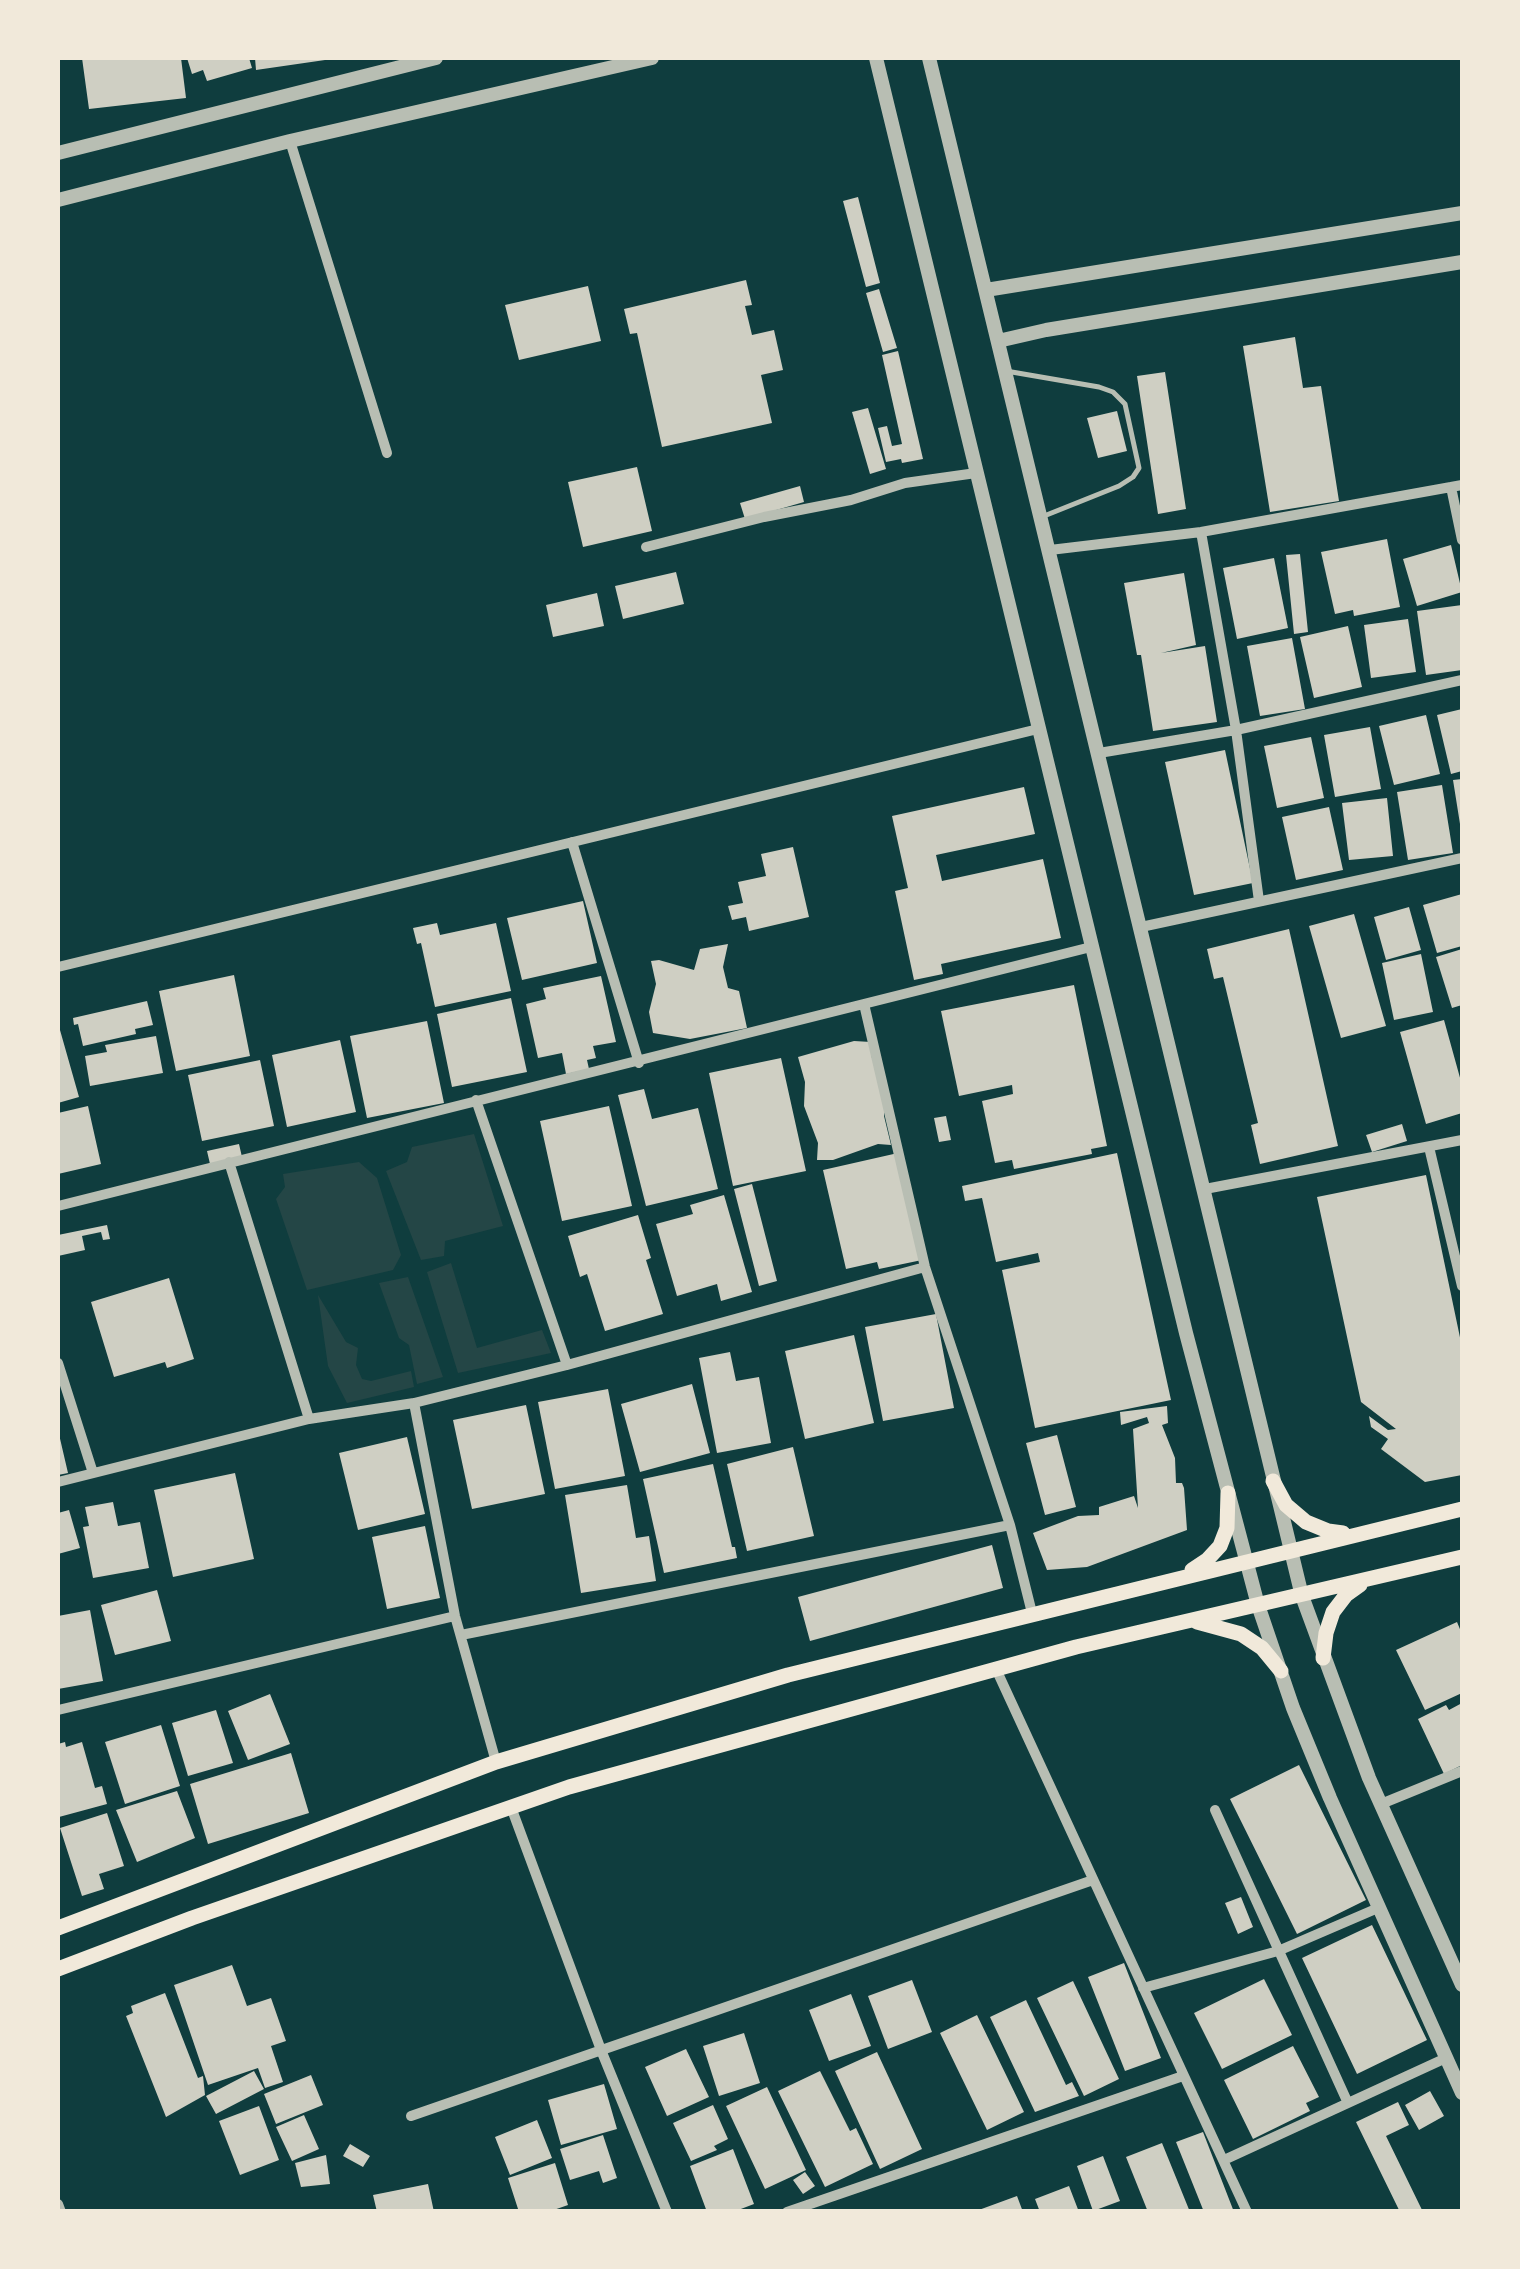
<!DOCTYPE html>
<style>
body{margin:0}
#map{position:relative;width:1520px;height:2269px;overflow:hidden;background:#0f3d3e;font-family:"Alegreya Sans",sans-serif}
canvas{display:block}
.frame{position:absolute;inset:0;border:60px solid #f1e9da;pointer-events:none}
</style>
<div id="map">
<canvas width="1520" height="2269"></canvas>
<div class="frame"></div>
</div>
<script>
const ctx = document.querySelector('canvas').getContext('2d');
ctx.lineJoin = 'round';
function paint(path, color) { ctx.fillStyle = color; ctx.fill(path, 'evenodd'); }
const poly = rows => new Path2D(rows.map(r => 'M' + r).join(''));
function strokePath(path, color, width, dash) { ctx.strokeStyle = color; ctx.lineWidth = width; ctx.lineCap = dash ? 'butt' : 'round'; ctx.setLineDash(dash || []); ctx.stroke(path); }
paint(poly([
 [474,1134,503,1226,445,1241,444,1256,421,1260,386,1171,407,1162,412,1147],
 [359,1162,377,1178,401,1255,393,1270,307,1290,276,1199,285,1187,283,1174],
 [451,1263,477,1348,542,1330,551,1353,458,1373,427,1272],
 [408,1277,443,1377,417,1384,409,1345,399,1338,379,1283],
 [318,1295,346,1342,358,1348,356,1365,362,1379,371,1381,411,1371,414,1387,347,1403,328,1366]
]), '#244646');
paint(poly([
 [82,58,181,58,186,98,89,109],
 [187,58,249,58,252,68,207,81,203,70,192,74],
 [255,58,325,58,325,60,256,70],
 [858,197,880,283,866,287,843,201],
 [746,280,752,305,745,306,752,335,774,330,783,370,761,375,772,423,662,447,637,333,630,334,624,309],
 [588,286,601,341,519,360,505,305],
 [879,289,897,348,883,352,866,293],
 [1295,337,1303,388,1321,386,1339,501,1270,512,1243,346],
 [898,351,923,459,902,463,901,459,886,462,878,428,887,426,892,446,902,444,882,355],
 [1165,372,1186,509,1158,514,1137,376],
 [868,408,886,469,870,474,852,412],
 [1117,411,1127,451,1098,458,1087,418],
 [637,467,652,531,583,547,568,482],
 [800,486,804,502,745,519,740,503],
 [1387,539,1400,607,1354,616,1353,610,1335,614,1321,552],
 [1451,545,1462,592,1417,606,1403,559],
 [1300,554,1308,632,1294,634,1286,555],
 [1274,558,1288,628,1237,639,1223,568],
 [676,572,684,604,623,619,615,586],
 [1184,573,1196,645,1161,653,1205,646,1217,722,1153,731,1141,655,1137,655,1124,583],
 [597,593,604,626,553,637,546,605],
 [1462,605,1462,670,1426,675,1417,611],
 [1408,619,1416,672,1371,678,1364,625],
 [1348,626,1362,687,1314,698,1300,637],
 [1292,638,1305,709,1260,716,1247,646],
 [1462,709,1462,771,1451,774,1437,715],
 [1426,715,1440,774,1394,785,1379,726],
 [1370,727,1381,789,1335,797,1324,735],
 [1311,737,1324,798,1277,808,1264,746],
 [1225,750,1253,883,1194,895,1165,762],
 [1462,779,1462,824,1460,824,1453,780],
 [1442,785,1453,853,1408,860,1397,792],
 [1024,787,1035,834,936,855,942,881,1043,859,1061,938,941,964,943,974,914,980,895,891,908,888,892,816],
 [1387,798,1393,856,1349,860,1342,803],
 [1329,807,1343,870,1296,880,1282,817],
 [793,847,809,917,749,931,746,917,732,920,728,906,743,903,738,882,766,876,761,854],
 [1462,894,1462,946,1437,953,1423,905],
 [583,901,597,963,522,980,507,918],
 [1409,907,1421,950,1386,960,1374,917],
 [1354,914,1386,1026,1341,1038,1309,926],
 [437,923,440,935,496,923,511,991,435,1007,421,943,417,944,413,928],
 [1289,929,1338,1146,1260,1164,1251,1125,1258,1123,1223,977,1214,979,1207,949],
 [728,944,723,967,728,988,739,991,747,1028,690,1039,653,1033,649,1012,656,984,651,961,659,960,694,970,700,949],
 [1462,949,1462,1005,1452,1008,1436,957],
 [1421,954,1433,1012,1394,1020,1382,963],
 [234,975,250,1056,176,1071,159,991],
 [601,976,616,1042,593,1046,596,1058,587,1060,589,1069,566,1074,562,1053,538,1058,526,1004,546,999,543,988],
 [1074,985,1107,1146,1091,1149,1092,1154,1014,1169,1012,1160,995,1163,982,1101,1013,1094,1012,1085,959,1096,941,1011],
 [511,998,527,1072,452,1087,437,1014],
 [147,1001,153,1025,135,1029,136,1034,83,1046,78,1024,74,1025,73,1018],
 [1444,1020,1462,1085,1462,1113,1426,1124,1400,1032],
 [427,1021,444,1103,367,1118,350,1036],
 [58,1023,79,1097,58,1103],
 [156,1036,163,1073,90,1086,85,1056,107,1052,105,1045],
 [340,1040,356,1112,287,1127,272,1055],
 [854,1041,871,1042,871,1055,885,1095,884,1116,891,1145,878,1144,833,1160,817,1160,818,1143,804,1106,805,1082,798,1057],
 [781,1058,806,1171,733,1186,709,1073],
 [260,1060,274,1126,202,1141,188,1075],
 [644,1089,652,1119,698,1108,718,1189,646,1206,618,1095],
 [88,1106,101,1164,58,1174,58,1113],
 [609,1106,632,1206,562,1221,540,1121],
 [946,1116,951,1140,939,1142,934,1118],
 [1402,1124,1407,1141,1372,1152,1366,1135],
 [239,1144,242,1157,210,1164,207,1151],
 [898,1153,922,1260,879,1269,877,1262,846,1269,823,1170],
 [1117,1153,1171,1400,1035,1428,1002,1270,1040,1262,1038,1253,996,1262,982,1198,965,1201,962,1186],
 [1426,1175,1462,1347,1462,1475,1425,1482,1381,1449,1388,1439,1371,1427,1369,1416,1388,1430,1396,1429,1361,1402,1317,1197],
 [752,1184,777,1281,759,1286,734,1189],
 [724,1195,752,1292,721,1301,717,1284,677,1296,656,1224,693,1214,690,1205],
 [638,1215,651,1258,646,1260,663,1314,605,1331,587,1274,580,1277,568,1236],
 [107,1225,110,1239,103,1240,101,1232,82,1236,85,1250,58,1256,58,1235],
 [169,1278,194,1359,167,1368,165,1362,114,1377,91,1302],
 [936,1314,954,1408,883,1421,865,1327],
 [854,1335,874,1423,805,1439,785,1351],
 [730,1352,736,1381,759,1377,771,1443,717,1453,699,1358],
 [692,1384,710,1453,640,1472,621,1404],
 [608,1389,625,1476,555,1489,538,1402],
 [526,1405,545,1494,472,1509,453,1420],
 [1167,1406,1168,1423,1162,1425,1175,1458,1176,1483,1182,1483,1184,1488,1187,1530,1087,1567,1047,1570,1033,1533,1078,1516,1099,1515,1099,1507,1134,1496,1138,1508,1133,1429,1149,1423,1147,1417,1121,1425,1120,1412],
 [58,1430,68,1473,58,1475],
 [1057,1435,1076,1507,1045,1515,1026,1443],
 [407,1437,425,1514,358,1530,339,1453],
 [793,1447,814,1536,747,1551,727,1464],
 [713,1464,732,1547,735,1547,737,1558,664,1573,643,1479],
 [235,1473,254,1559,173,1577,154,1490],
 [627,1485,636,1538,649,1536,656,1581,581,1593,565,1495],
 [113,1502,118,1526,140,1522,149,1568,93,1578,83,1527,89,1526,85,1507],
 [69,1510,80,1548,58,1554,58,1513],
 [425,1526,440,1598,387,1609,372,1537],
 [992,1545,1003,1588,810,1641,798,1597],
 [157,1590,171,1641,115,1655,101,1605],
 [90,1610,103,1681,58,1689,58,1616],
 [1457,1622,1462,1634,1462,1693,1425,1710,1396,1650],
 [270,1694,290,1744,248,1760,228,1711],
 [1462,1703,1462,1765,1444,1774,1418,1719,1446,1705,1449,1710],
 [216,1710,233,1763,188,1776,172,1723],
 [161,1725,180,1786,125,1804,105,1742],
 [65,1742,66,1747,82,1742,95,1788,102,1786,107,1804,59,1817,58,1744],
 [291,1753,309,1813,208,1844,190,1784],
 [1299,1765,1366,1900,1297,1934,1230,1799],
 [177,1791,195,1838,137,1862,116,1810],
 [107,1813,124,1866,99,1874,104,1889,82,1896,60,1828],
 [1241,1897,1253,1927,1238,1934,1225,1903],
 [1372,1925,1427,2040,1357,2074,1302,1958],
 [1124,1963,1161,2058,1125,2071,1088,1977],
 [232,1965,247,2006,271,1998,286,2041,271,2046,283,2082,265,2088,258,2068,208,2085,174,1985],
 [1264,1979,1292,2035,1222,2069,1194,2013],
 [912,1980,932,2032,888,2049,868,1996],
 [1073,1981,1119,2079,1084,2096,1037,1998],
 [165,1993,198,2078,203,2076,205,2095,166,2117,126,2016,133,2013,131,2006],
 [851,1994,871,2046,829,2061,809,2010],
 [1026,2000,1066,2085,1072,2082,1079,2096,1035,2112,990,2017],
 [977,2015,1024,2112,987,2130,940,2033],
 [744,2033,760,2083,719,2096,703,2046],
 [1293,2046,1319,2097,1306,2103,1310,2111,1253,2139,1224,2080],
 [686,2049,709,2097,667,2116,645,2067],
 [877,2052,922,2149,880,2169,835,2071],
 [254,2071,264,2089,216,2114,206,2096],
 [820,2071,850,2131,856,2128,873,2164,825,2187,778,2091],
 [311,2075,323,2105,276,2124,264,2094],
 [604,2084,617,2129,561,2145,548,2100],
 [767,2087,806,2170,765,2189,726,2106],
 [1430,2091,1444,2116,1419,2130,1405,2105],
 [1398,2102,1409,2125,1386,2136,1423,2212,1400,2212,1356,2122],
 [713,2105,728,2139,714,2146,717,2150,691,2161,673,2123],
 [259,2106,279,2160,240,2175,219,2121],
 [304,2115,319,2149,292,2161,276,2127],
 [537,2120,552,2158,510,2175,495,2137],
 [1203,2132,1234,2212,1204,2212,1176,2142],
 [603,2135,617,2178,603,2183,599,2171,570,2180,560,2149],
 [1162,2143,1190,2212,1148,2212,1126,2157],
 [350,2144,370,2156,363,2167,343,2156],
 [733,2149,754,2204,733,2212,707,2212,690,2166],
 [326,2155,330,2184,301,2187,295,2163],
 [1103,2156,1120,2201,1093,2211,1077,2166],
 [555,2163,568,2205,548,2212,519,2212,508,2178],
 [805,2172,815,2186,803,2194,793,2180],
 [428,2184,434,2212,377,2212,373,2195],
 [1069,2186,1079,2212,1040,2212,1035,2199],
 [1017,2196,1023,2212,976,2212,976,2211]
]), '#cfcfc3');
strokePath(poly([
 [1006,371,1099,387,1113,392,1125,404,1139,468,1133,477,1119,486,1044,516]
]), '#b8beb3', 5);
strokePath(poly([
 [290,141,387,453],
 [1451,487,1462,540],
 [1201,532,1236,730,1259,901],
 [646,547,764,517,851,500,905,483,976,473],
 [1050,550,1201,532,1462,485],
 [1099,753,1236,730,1462,680],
 [572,842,639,1063],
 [1141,927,1462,858],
 [58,967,1038,729],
 [864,1004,925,1267,1010,1525,1032,1613],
 [476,1100,567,1365],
 [1429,1147,1462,1286],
 [229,1162,309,1419],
 [1205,1189,1462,1140],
 [58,1206,1091,947],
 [58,1363,93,1473],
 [414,1403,455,1616,496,1762],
 [58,1482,309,1419,414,1403,567,1365,925,1267],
 [461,1635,1010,1525],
 [996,1669,1247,2212],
 [58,1710,455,1616],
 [1381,1804,1462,1771],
 [511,1807,601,2050,667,2212],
 [1215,1810,1347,2101],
 [1143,1988,1278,1951,1378,1908],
 [411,2116,1093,1880],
 [1224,2160,1446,2058],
 [58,2204,61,2212],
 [787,2212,1183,2076]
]), '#b8beb3', 10);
strokePath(poly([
 [876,58,1186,1333,1258,1605,1293,1708,1330,1798,1462,2093],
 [929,58,1302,1596,1369,1778,1462,1985],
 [58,153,436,58],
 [58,200,290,141,652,58],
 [986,290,1462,213],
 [998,341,1046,330,1462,262]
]), '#b8beb3', 14);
strokePath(poly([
 [1273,1481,1286,1505,1306,1522,1328,1531,1343,1533],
 [1192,1570,1207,1560,1220,1546,1227,1528,1228,1493],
 [1197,1622,1241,1634,1262,1648,1281,1671],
 [1323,1658,1326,1633,1333,1612,1346,1595,1360,1585],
 [58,1928,496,1762,788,1675,1462,1509],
 [58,1969,192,1918,569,1787,1076,1647,1462,1557]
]), '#f1e9da', 15);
</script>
